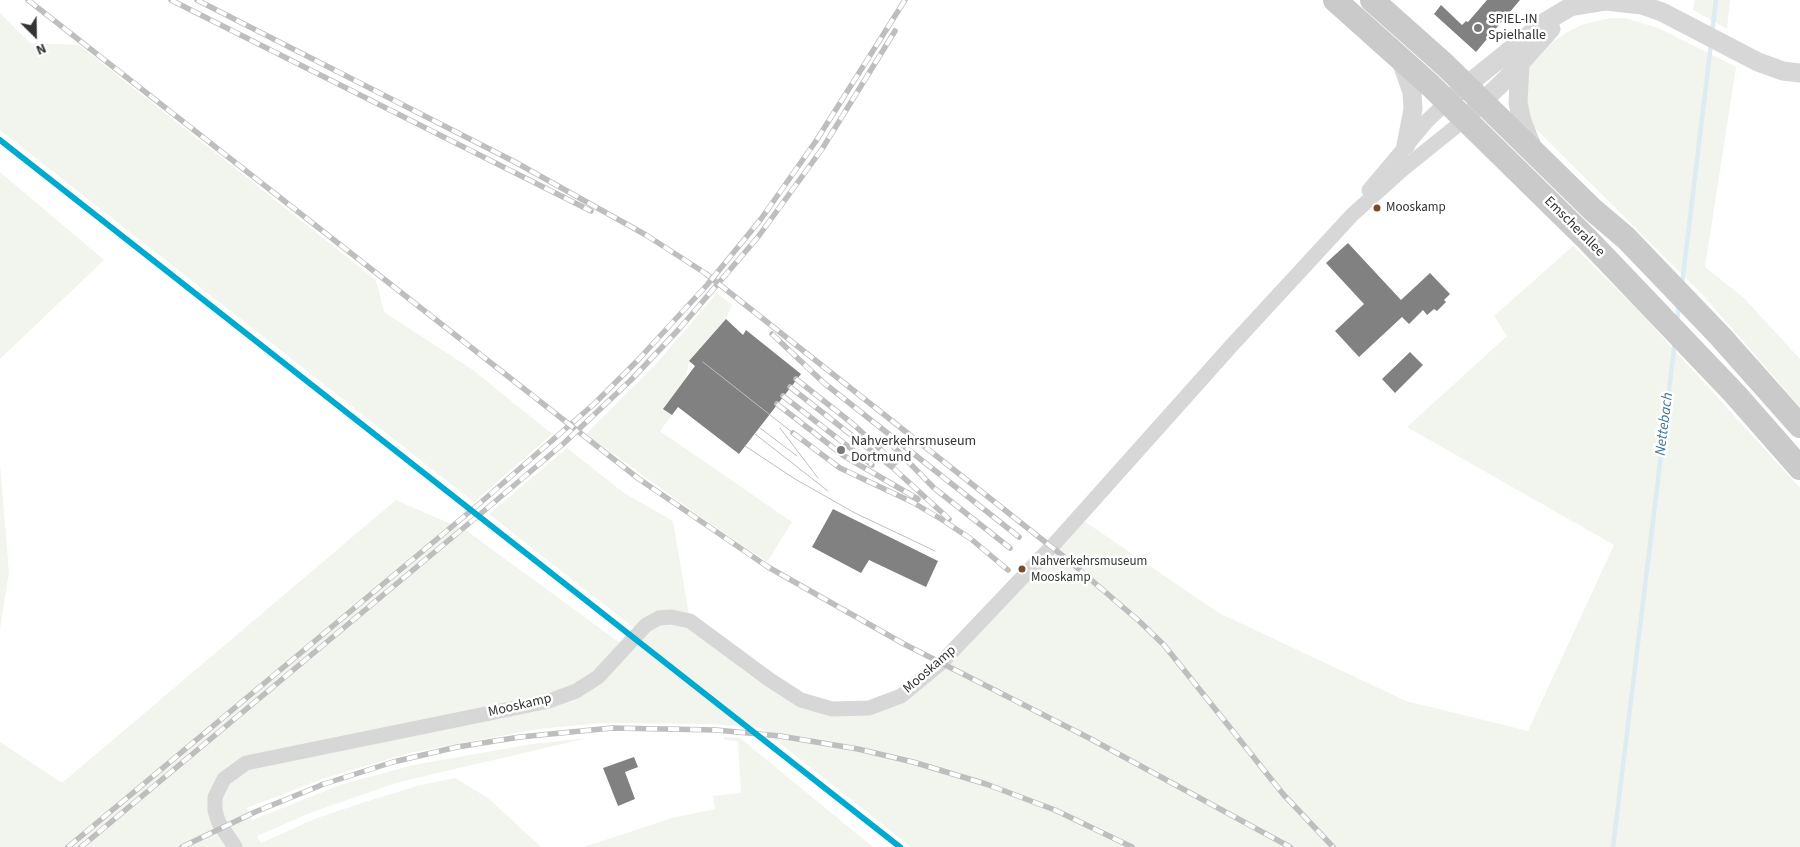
<!DOCTYPE html>
<style>
body{margin:0}
#map{position:relative;width:1800px;height:847px;overflow:hidden;background:#fff;font-family:"Source Sans 3",sans-serif}
canvas{display:block}
.north{position:absolute;left:10px;top:10px;width:50px;height:50px;-webkit-text-stroke:4px #fff;paint-order:stroke;rotate:157deg;font-size:14px;font-weight:700;line-height:20px;text-align:center;color:#333}
.north::after{content:'';display:block;margin:auto;width:18px;height:22px;background:#333;clip-path:polygon(50% 0,100% 100%,50% 72%,0 100%)}
</style>
<div id="map">
<canvas width="1800" height="847"></canvas>
<div class="north">N</div>
</div>
<script>
const ctx = document.querySelector('canvas').getContext('2d');
ctx.lineJoin = 'round';
function paint(path, color) { ctx.fillStyle = color; ctx.fill(path, 'evenodd'); }
const poly = rows => new Path2D(rows.map(r => 'M' + r).join(''));
function strokePath(path, color, width, dash) { ctx.strokeStyle = color; ctx.lineWidth = width; ctx.lineCap = dash ? 'butt' : 'round'; ctx.setLineDash(dash || []); ctx.stroke(path); }
function label(font, color, halo, rows, align = 'center') {
  ctx.font = font + ' "Source Sans 3",sans-serif'; ctx.lineWidth = 5; ctx.setLineDash([]); ctx.textBaseline = 'middle'; ctx.strokeStyle = halo; ctx.fillStyle = color; for (const [text, x, y, turn = 0] of rows) {
    ctx.save(); ctx.translate(x, y); ctx.rotate((+turn || 0) * Math.PI / 180); ctx.textAlign = isNaN(turn) ? turn : align; if (halo) ctx.strokeText(text, 0, 0); ctx.fillText(text, 0, 0); ctx.restore();
  }
}
paint(poly([
 [1695,0,1730,0,1727,29,1693,10],
 [0,13,30,43,79,45,376,280,384,312,473,370,552,434,474,502,0,130],
 [1611,18,1625,18,1658,28,1736,67,1705,267,1744,298,1800,359,1800,407,1702,294,1533,126,1522,98,1528,68,1554,41,1566,33,1581,25],
 [0,172,104,260,0,359],
 [1573,246,1637,309,1800,488,1800,847,911,847,761,728,712,724,603,723,538,729,409,753,325,778,247,808,252,820,343,784,413,765,532,744,588,738,399,782,310,813,257,836,261,843,317,818,365,802,417,786,455,778,488,798,541,847,0,847,0,742,62,783,396,500,467,531,620,643,638,631,489,514,567,448,624,493,673,521,690,621,801,700,868,715,928,681,1066,543,1084,521,1219,613,1406,701,1528,731,1614,545,1407,427,1507,336,1494,316],
 [717,293,732,305,726,319,689,361,686,378,663,408,672,415,660,431,792,522,767,562,695,513,586,434,656,364],
 [0,464,9,572,0,629],
 [724,737,740,738,873,847,584,847,672,818,715,809,713,796,741,793,738,741,724,740]
]), '#f1f5ed');
strokePath(poly([
 [1712,33,1716,0],
 [1682,284,1711,44],
 [1677,321,1679,304],
 [1613,847,1675,341]
]), '#ddebf3', 4.5);
paint(poly([
 [1487,0,1520,0,1476,52,1434,14,1441,5,1462,25,1466,21,1468,22],
 [1348,243,1401,300,1430,273,1450,294,1444,300,1446,302,1437,311,1434,309,1427,315,1423,310,1409,324,1402,317,1359,357,1335,331,1364,304,1326,263],
 [726,319,743,335,746,330,801,374,739,454,678,407,672,415,663,409,695,366,689,361],
 [1410,352,1423,365,1395,393,1382,379],
 [833,509,938,561,926,587,869,560,861,573,812,547],
 [634,757,638,767,625,772,635,799,618,806,603,768]
]), '#818181');
strokePath(poly([
 [1369,190,1428,120,1447,102],
 [235,847,219,823,215,811,215,797,224,779,246,763,549,701,576,691,598,677,646,625,659,618,671,617,690,621,770,680,801,700,832,709,869,708,901,696,941,663,1057,541,1233,344,1352,215,1402,170,1464,120]
]), '#d7d7d7', 15);
strokePath(poly([
 [1400,58,1412,92,1413,109,1406,145],
 [1520,64,1518,103,1522,121,1533,149],
 [1457,93,1545,22,1570,7,1606,1,1642,5,1662,12,1758,62,1783,71,1800,73],
 [1474,110,1507,78,1551,29]
]), '#d7d7d7', 19);
strokePath(poly([
 [1335,0,1430,85,1589,241,1735,394,1800,468],
 [1372,0,1444,64,1593,210,1626,238,1720,336,1800,426]
]), '#cacaca', 24);
strokePath(poly([
 [703,362,793,433],
 [760,428,797,456],
 [780,428,818,478],
 [755,434,828,491],
 [745,446,795,479,855,513,935,551]
]), '#bebebe', 1);
const rail = poly([
 [28,0,639,479,727,539,768,567,904,644,1089,738,1290,847],
 [171,0,591,211],
 [197,0,515,162,646,235,705,273,1068,560,1139,621,1164,645,1283,794,1333,847],
 [772,334,824,383,1019,537],
 [796,379,853,424,895,463],
 [790,387,892,467,949,519],
 [783,396,872,465],
 [777,404,844,456,918,499],
 [793,433,840,468,912,502,941,519,971,539,1008,570],
 [888,441,934,488,1010,548],
 [68,847,479,504,594,404,638,360,707,285,761,219,816,141,905,0],
 [81,847,485,510,563,444,632,379,680,328,758,237,822,149,895,31],
 [182,847,255,812,324,784,393,762,457,747,520,737,612,728,716,730,780,736,858,749,913,762,986,784,1055,810,1132,847]
]);
strokePath(rail, '#bebebe', 5.5);
strokePath(rail, '#fff', 4, [11]);
strokePath(poly([
 [0,140,900,847]
]), '#00a9ce', 6);
for (const [x, y, r, color] of [
 [1478,28,5,"#7a7a7a"],
 [1377,208,4.5,"#7a4b2a"],
 [841,450,5,"#7a7a7a"],
 [1022,569,4.5,"#7a4b2a"]
]) { const dot = new Path2D(); dot.arc(x, y, r, 0, 2 * Math.PI); ctx.fillStyle = color; ctx.fill(dot); strokePath(dot, '#fff', 2); }
label('13px', '#333', '#fff', [
 ["Mooskamp",1386,208],
 ["Nahverkehrsmuseum",1031,562],
 ["Mooskamp",1031,578]
], 'left');
label('14px', '#333', '#fff', [
 ["SPIEL-IN",1488,20],
 ["Spielhalle",1488,36],
 ["Nahverkehrsmuseum",851,442],
 ["Dortmund",851,458]
], 'left');
label('14px', '#333', '#fff', [
 ["Emscherallee",1574,227,45],
 ["Mooskamp",930,670,-41],
 ["Mooskamp",520,706,-13]
]);
label('italic 15px', '#3f7597', '#fff', [
 ["Nettebach",1665,424,-83]
]);
</script>
